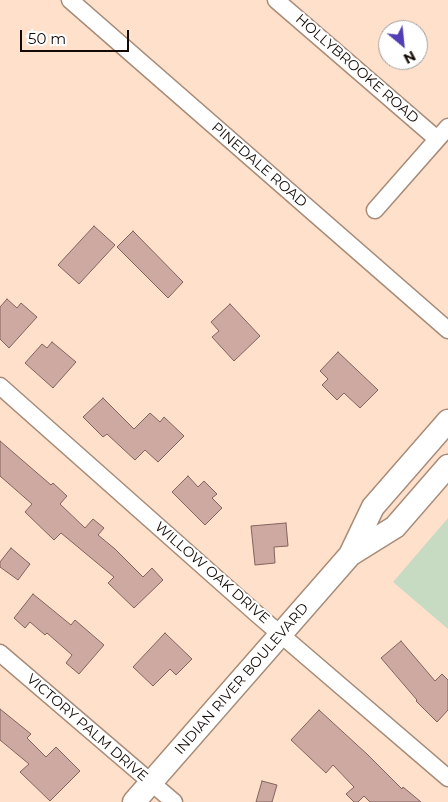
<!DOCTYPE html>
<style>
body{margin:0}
#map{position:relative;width:448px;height:802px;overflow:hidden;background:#fee0cb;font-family:Montserrat,sans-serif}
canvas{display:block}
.north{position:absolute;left:378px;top:20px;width:50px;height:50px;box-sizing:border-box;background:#fff;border:1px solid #a19d9b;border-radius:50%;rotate:152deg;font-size:14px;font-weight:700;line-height:20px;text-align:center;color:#140a05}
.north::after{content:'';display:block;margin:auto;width:18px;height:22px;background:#533db5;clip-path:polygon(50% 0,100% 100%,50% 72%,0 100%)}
.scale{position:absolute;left:20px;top:30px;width:109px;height:22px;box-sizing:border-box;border:2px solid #140a05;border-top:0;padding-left:6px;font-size:15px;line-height:18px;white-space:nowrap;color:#140a05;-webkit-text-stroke:4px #fff;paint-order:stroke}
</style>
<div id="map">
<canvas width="448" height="802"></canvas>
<div class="north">N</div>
<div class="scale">50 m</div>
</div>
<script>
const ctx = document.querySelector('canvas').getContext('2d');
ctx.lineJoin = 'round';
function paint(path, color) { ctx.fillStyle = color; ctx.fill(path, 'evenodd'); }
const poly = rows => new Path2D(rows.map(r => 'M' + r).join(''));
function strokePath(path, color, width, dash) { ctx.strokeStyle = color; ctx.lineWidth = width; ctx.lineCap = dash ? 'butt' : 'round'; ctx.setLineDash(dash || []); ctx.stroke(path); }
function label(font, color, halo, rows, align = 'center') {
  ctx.font = font + ' Montserrat,sans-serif'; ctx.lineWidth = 4; ctx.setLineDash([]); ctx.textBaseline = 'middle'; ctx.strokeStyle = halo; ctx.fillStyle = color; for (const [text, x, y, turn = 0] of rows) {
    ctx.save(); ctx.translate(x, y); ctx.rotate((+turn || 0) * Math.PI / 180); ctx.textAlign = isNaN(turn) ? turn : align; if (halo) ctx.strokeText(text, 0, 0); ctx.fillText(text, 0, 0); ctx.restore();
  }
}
paint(poly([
 [448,518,448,629,393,582]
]), '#c7dbc2');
const building = poly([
 [94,226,115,245,79,284,58,265,94,226],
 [133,231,183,282,168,298,117,247,133,231],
 [7,299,17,308,21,303,37,317,9,348,0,339,0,307,7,299],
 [230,304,260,336,234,361,212,337,219,331,211,322,230,304],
 [52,342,76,362,53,388,25,363,42,344,47,348,52,342],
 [338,352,378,390,360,408,344,393,337,400,322,385,328,379,320,371,338,352],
 [103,398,134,429,150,413,160,422,164,417,184,436,158,462,145,450,135,460,107,434,103,437,83,417,103,398],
 [0,441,51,485,53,483,67,496,60,504,85,528,93,519,104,528,98,535,115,549,143,577,152,568,163,580,134,608,108,583,114,577,61,533,54,540,25,512,32,504,0,476,0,441],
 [188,476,198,487,204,481,217,494,212,498,222,508,205,525,172,492,188,476],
 [286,523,288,546,274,547,275,563,255,565,251,526,286,523],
 [11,548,30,564,18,580,0,567,0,562,11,548],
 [33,594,71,625,75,620,104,645,79,674,66,663,72,655,47,633,45,635,30,622,25,628,14,618,33,594],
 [165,633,192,659,176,675,170,669,153,686,133,667,165,633],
 [401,641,435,681,442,674,448,680,448,710,437,722,416,701,417,700,381,658,401,641],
 [0,709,31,734,27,738,46,757,56,747,80,771,50,801,20,772,29,764,0,740,0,709],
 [319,710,368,755,402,789,403,787,421,802,370,802,364,796,358,802,354,802,346,794,354,787,333,765,326,773,291,740,319,710],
 [262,781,277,785,272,802,256,802,262,781]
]);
paint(building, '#cda9a1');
strokePath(building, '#83635c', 1);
const street = poly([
 [70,0,448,330],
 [276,0,437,139],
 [375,210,448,127],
 [0,386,258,615,448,778],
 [0,653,174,802]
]);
const secondary = poly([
 [350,555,395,527,448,466],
 [134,802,350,555,373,507,448,421]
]);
strokePath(street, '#a78c79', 19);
strokePath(secondary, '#a78c79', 25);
strokePath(street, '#fff', 16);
strokePath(secondary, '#fff', 22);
label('14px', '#140a05', '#fff', [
 ["HOLLYBROOKE ROAD",357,69,41],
 ["PINEDALE ROAD",259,165,41],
 ["WILLOW OAK DRIVE",212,573,41],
 ["INDIAN RIVER BOULEVARD",242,679,-49],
 ["VICTORY PALM DRIVE",87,728,41]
]);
</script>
